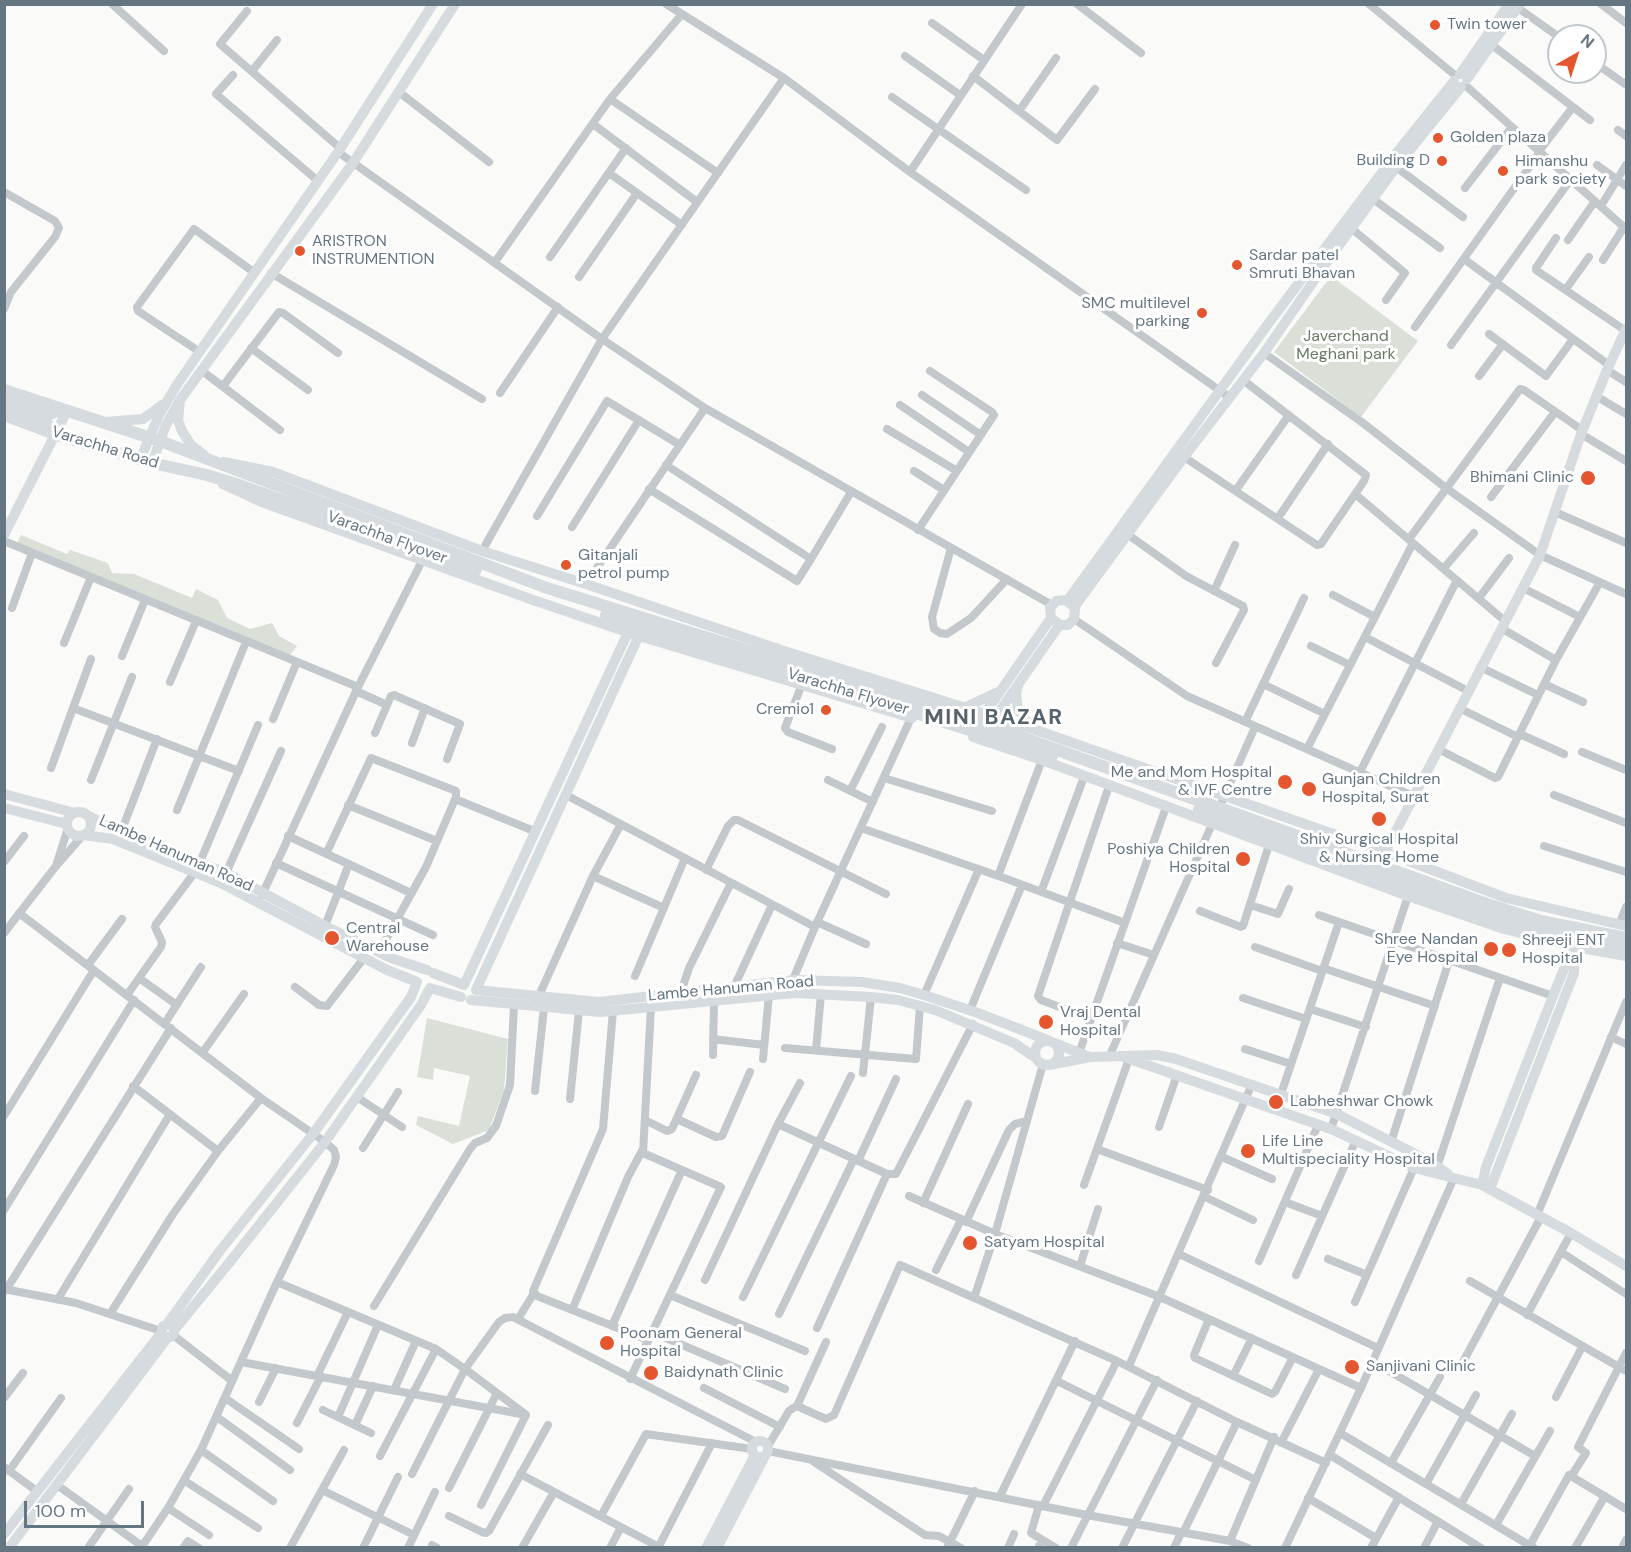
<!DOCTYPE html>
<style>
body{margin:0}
#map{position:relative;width:1631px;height:1552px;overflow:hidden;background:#fafaf8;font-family:"DM Sans",sans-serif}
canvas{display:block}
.frame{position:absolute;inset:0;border:6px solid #657683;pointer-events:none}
.north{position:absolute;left:1547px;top:24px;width:60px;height:60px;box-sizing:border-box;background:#fff;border:2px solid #c1c8cd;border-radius:50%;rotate:39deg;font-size:16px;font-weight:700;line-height:24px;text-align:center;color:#657683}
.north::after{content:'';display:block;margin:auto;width:21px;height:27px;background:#e4572e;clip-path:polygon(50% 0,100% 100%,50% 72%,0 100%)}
.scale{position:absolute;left:24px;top:1501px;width:120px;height:27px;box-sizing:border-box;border:3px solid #657683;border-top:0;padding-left:8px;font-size:18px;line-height:21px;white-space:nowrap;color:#657683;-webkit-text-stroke:4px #fff;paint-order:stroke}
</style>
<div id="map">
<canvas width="1631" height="1552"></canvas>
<div class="frame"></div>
<div class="north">N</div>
<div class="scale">100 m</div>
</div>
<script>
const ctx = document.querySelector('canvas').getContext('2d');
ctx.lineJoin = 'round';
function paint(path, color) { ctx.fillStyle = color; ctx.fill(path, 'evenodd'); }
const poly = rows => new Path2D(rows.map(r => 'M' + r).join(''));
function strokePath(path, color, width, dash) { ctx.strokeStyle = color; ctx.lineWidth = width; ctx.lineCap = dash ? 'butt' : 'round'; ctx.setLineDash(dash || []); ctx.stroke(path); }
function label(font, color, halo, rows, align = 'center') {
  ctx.font = font + ' "DM Sans",sans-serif'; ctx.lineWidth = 6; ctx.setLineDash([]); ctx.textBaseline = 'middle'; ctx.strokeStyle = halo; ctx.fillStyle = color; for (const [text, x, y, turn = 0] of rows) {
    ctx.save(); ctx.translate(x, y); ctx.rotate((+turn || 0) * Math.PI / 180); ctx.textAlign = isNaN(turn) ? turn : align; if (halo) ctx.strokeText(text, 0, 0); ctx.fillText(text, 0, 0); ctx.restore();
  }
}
paint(poly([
 [1331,276,1418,341,1361,417,1274,352],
 [21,535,67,554,70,550,108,563,112,573,134,574,192,598,196,589,218,600,227,618,250,629,272,623,279,636,297,646,290,655,17,543],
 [427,1018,508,1039,504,1090,489,1130,453,1144,416,1125,418,1116,459,1126,470,1076,434,1068,433,1080,417,1077]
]), '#dadfd7');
strokePath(poly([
 [112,4,164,51],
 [666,4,784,78,910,172,1229,397],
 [1077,4,1141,53],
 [1369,4,1456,76],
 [1601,4,1626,23],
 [1518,8,1559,37],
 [247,11,220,44,340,148],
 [932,23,984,60],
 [1492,45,1590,120],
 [905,56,960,95],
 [1595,63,1625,84],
 [252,71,277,40],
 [233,75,216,94,318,181],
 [973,76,1057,140,1095,89],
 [1465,85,1626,229],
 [399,92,489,162],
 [892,97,1026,190],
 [610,99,682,14],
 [1019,111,1056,58],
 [593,124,697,202],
 [1618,130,1626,136],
 [1539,151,1573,107],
 [338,152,602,339,705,408,1052,605],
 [1597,165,1626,186],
 [1396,167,1463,217],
 [910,172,1022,4],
 [609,173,682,225],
 [1465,188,1512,127],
 [4,192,55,221,59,228,55,237,11,292,4,309],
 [1373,199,1440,248],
 [1601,206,1626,165],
 [1351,228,1405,273,1386,300],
 [1556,238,1536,268,1536,270,1626,331],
 [1568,240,1595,201],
 [550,257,626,148],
 [1464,259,1609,365],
 [1603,260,1624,227],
 [495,262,610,99,718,173],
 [271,273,482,399],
 [579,277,637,193],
 [1566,289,1589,257],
 [1415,327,1540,152],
 [1489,334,1546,376,1573,339],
 [1451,345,1571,179],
 [251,348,308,390],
 [200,352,138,311,137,307,194,229,255,273],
 [1264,353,1363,423,1446,488,1540,555,1626,594],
 [201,370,280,430],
 [1607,370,1626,382],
 [1479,376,1503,344],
 [223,386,279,312,283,313,338,353],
 [500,393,558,307],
 [922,395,981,435],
 [1596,396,1626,414],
 [900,405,969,452],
 [887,429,957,471],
 [1581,434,1626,461],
 [1184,457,1317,545,1321,544,1364,481,1366,475,1243,380],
 [666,465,811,559,851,492],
 [914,471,944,490],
 [649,489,797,581,811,559],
 [1236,490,1289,415],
 [1355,494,1505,621],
 [1491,497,1555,412],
 [1555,512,1626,543],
 [537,516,607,401,680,445],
 [1278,518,1328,444],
 [572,527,639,420],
 [918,530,994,415,992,412,930,371],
 [1127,534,1186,576,1243,606,1244,610,1216,663],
 [1409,539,1520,389,1524,390,1582,430],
 [4,541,358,687],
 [951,548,932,617,934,629,940,633,947,634,971,618,1007,579],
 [482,551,602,339,784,78],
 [1444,568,1474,533],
 [586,584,705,408],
 [1523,588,1580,617],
 [1214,591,1235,545],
 [1333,595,1375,617],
 [1479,598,1509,558],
 [12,608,32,553],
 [1074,619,1187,696,1413,796],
 [1501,628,1556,660],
 [1365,637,1468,691],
 [64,643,91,577],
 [1311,646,1350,665],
 [122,656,145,600],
 [1480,667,1538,695],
 [170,682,196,621],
 [802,684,785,728,788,732,832,749],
 [1263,684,1325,714],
 [1544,684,1583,702],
 [356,691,387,705],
 [73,708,239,771],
 [1459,708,1518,737],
 [273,719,297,662],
 [1245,722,1304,598],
 [375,733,391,696,394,695,460,724,447,759],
 [1520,734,1564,754],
 [412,743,425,708],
 [1307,749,1413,543],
 [1438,749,1495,778,1498,777,1556,660,1600,582],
 [1582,752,1626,770],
 [51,768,91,659],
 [1360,772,1457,580],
 [884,778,992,811],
 [91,780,132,677],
 [828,780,873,802],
 [850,791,882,727],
 [566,795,815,927],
 [1554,795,1626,823],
 [455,799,534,831],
 [348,805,437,841],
 [177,810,246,642],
 [68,828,56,866,83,835],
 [861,828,1004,878,1125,923],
 [121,832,157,739],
 [288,836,411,893],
 [1544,846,1626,872],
 [326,854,371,758,456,791,456,797,426,867,379,952],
 [4,862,24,836],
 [200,862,258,725],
 [276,863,433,935],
 [706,870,728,826,734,820,738,820,886,894],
 [226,873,281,751],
 [593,876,664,908],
 [998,876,1042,760],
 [1041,892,1084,777],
 [262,895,358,687,424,557],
 [1250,905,1278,914,1289,889],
 [1200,911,1241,927,1243,926,1269,845],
 [19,913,261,1098,325,1142,334,1150,336,1157,334,1165,277,1282,201,1450,168,1508,141,1548],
 [1319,915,1553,996],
 [817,922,866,944],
 [1619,925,1626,907],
 [325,926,349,864],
 [4,933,56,866],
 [1117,943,1154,955],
 [1255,947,1322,971],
 [88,965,122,919],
 [1323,968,1435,1006],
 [635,976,685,858],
 [139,978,177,1005],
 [295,987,319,1005,327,1006,364,958],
 [734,987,772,905],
 [681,992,689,968,731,883],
 [794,993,794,977,815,927,911,718],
 [127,995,161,947,162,942,155,927,156,924,195,872],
 [924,995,979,869],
 [1243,998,1306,1019],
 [537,1000,593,876,621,824],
 [1310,1009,1366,1027],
 [970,1010,1022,885],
 [613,1011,603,1129,533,1291,537,1296,648,1340],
 [1091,1019,1041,1000,1038,996,1109,786],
 [165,1023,201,967],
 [1611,1037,1626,1044],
 [713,1039,764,1045],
 [785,1048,916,1059,920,1006],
 [1245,1049,1291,1064],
 [816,1050,821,994],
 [203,1052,244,994],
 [1079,1053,1166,807],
 [713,1055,714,1001],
 [1109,1057,1255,727],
 [763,1059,769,995],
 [863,1073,871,997],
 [133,1086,218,1151],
 [535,1091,544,1008],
 [1281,1094,1339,922],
 [357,1097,402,1127],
 [570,1099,579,1011],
 [4,1116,94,970],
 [677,1119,716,1137,722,1136,750,1072],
 [645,1120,667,1131,672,1129,696,1075],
 [778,1124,887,1174,896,1174,973,1024],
 [1159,1127,1177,1075],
 [1331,1129,1408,896],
 [1391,1142,1449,961],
 [363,1148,398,1092],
 [1097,1149,1208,1190],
 [1222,1157,1272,1179],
 [858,1161,896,1079],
 [1437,1167,1500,978],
 [1084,1185,1129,1059],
 [909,1196,995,1234,1160,1297,1361,1388],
 [1205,1197,1253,1220],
 [1285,1202,1322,1216],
 [923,1203,968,1104],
 [4,1210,134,1000],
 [1537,1215,1626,1002],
 [966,1222,1009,1130,1015,1124,1027,1121],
 [1561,1252,1626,1294],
 [1179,1254,1378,1348],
 [1328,1259,1367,1275],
 [1259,1261,1318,1125],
 [1080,1266,1098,1209],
 [936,1270,961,1220],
 [1296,1275,1356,1140],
 [705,1280,778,1124,800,1083],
 [1470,1281,1626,1371],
 [277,1282,436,1349,465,1369,499,1322,505,1318,513,1317,756,1442],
 [4,1289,76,1303,161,1331],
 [6,1290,171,1028],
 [670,1295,805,1351],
 [743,1297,851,1076],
 [974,1298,995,1234,1043,1064],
 [58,1299,170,1114],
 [1355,1302,1414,1168],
 [374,1306,470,1149,475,1143,487,1138,496,1126,510,1085,514,1005],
 [572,1310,628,1177,643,1149],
 [110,1314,173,1214,218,1151,261,1098],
 [779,1314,854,1159],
 [1527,1315,1571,1233],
 [518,1319,534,1293],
 [1209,1319,1194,1355,1195,1358,1272,1394,1275,1392,1293,1357],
 [612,1326,682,1170],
 [817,1328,887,1174],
 [652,1332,785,1389],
 [173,1335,231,1380],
 [1372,1361,1535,1456],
 [241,1362,526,1415],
 [1463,1362,1541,1217],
 [1129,1366,1252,1084],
 [317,1376,348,1312],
 [1233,1376,1252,1338],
 [630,1379,721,1187,643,1153,651,1007],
 [1057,1381,1256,1480],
 [704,1388,780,1427],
 [394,1390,416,1341],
 [1556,1397,1582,1347],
 [4,1398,23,1373],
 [225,1398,299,1449],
 [259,1402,276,1368],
 [797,1406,826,1342],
 [323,1410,371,1433],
 [217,1417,290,1470],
 [338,1417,378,1325],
 [297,1423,321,1376],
 [355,1425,373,1386],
 [1340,1433,1534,1548],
 [1282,1441,1319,1369],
 [768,1446,789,1411,793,1408,797,1406,826,1419,834,1415,900,1265,1117,1361,1237,1422,1326,1463],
 [201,1450,273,1501],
 [768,1451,1087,1515,1230,1541,1248,1548],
 [1330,1455,1481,1548],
 [380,1456,436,1349],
 [814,1462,925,1535,939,1536,961,1548],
 [1391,1463,1440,1377],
 [4,1467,38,1492],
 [9,1471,61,1398],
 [412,1474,465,1369,525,1414],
 [520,1474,661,1548],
 [1572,1475,1586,1453,1578,1447,1626,1353],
 [185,1481,258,1528],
 [1426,1484,1476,1395],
 [57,1485,142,1546],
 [449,1488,497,1393],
 [322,1490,414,1535],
 [1000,1496,1075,1341],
 [1308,1498,1376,1538],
 [1461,1504,1512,1414],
 [481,1505,526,1415],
 [1039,1505,1031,1533,1056,1548],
 [1043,1506,1117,1361],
 [168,1508,209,1535],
 [449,1516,482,1532,486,1533,489,1531,548,1425],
 [601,1516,646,1434,752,1449],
 [1496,1525,1550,1431],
 [1183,1533,1237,1422],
 [1230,1541,1274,1437],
 [432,1545,437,1548],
 [1530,1545,1569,1475,1626,1509],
 [659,1546,712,1443],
 [88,1548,129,1489],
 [183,1548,188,1541,199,1548],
 [290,1548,344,1450],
 [363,1548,398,1477],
 [408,1548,435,1492],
 [522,1548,554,1492],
 [610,1548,621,1527],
 [947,1548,975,1491],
 [1008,1548,1014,1534],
 [1039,1548,1039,1546],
 [1071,1548,1157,1380],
 [1122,1548,1197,1401],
 [1174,1548,1181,1533],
 [1285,1548,1361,1388,1454,1178],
 [1371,1548,1399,1497],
 [1424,1548,1438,1521],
 [1575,1548,1605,1496],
 [1622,1548,1626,1540]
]), '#c3c8cc', 8);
strokePath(poly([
 [1460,74,1509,4],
 [1467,79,1520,4],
 [4,398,52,414,62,410],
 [180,400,178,420,182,431,191,445,204,455],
 [4,406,47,421,53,433],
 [105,422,143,419,162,405],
 [140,460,159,415,176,386,338,152,433,4],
 [224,462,273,472,482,551,586,584,781,650,1033,729,1385,852,1506,898,1626,926],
 [152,463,166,425,180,400,353,163,455,4],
 [223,484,259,501,533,600,639,636,912,718],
 [4,535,67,411],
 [1068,600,1268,324,1402,146,1454,81],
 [1075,606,1184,457,1264,353,1324,266,1396,167,1461,87],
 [641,631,476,990,599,1002,794,980,862,982,900,988,924,995,978,1013,1050,1041],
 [1018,686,1016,694,1018,710,1032,728],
 [966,707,998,692],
 [981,719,1051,618],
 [992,722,1056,630,1060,625,1068,625,1074,619,1075,608,1066,600,1056,601,1050,608,1051,618,1060,625],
 [973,737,1042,760,1408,896,1504,929,1571,946,1626,956],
 [4,794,75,813],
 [4,808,67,824],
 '67 824a12 12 0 1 1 24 0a12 12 0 1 1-24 0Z',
 [87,815,116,830,226,873,325,926,391,958,427,970],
 [83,835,113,839,221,883,387,970,417,982,411,997,313,1134,219,1252,168,1323],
 [1385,852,1540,555,1581,434,1607,370,1626,329],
 [433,973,464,985,630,628],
 [471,1000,600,1012,794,993,871,997,898,1000,935,1010,1014,1043,1036,1058],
 '1035 1053a12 12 0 1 1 24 0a12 12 0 1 1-24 0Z',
 [1054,1043,1090,1057],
 [1124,1057,1331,1129,1414,1168,1482,1185,1571,1233,1626,1266],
 [1049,1065,1091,1057,1157,1055,1176,1059,1337,1114,1429,1161,1448,1174],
 [1482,1185,1486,1167,1553,996,1564,969,1574,955],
 [1490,1189,1574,973,1575,954,1579,942],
 [175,1329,229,1263,325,1142,421,1005,430,988,461,997],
 '752 1449a8 8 0 1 1 16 0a8 8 0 1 1-16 0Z',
 [4,1534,161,1333,163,1326,170,1324,175,1329,174,1333,171,1337,166,1337,161,1333],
 [9,1548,168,1337],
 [706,1548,755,1455],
 [717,1548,765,1456]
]), '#d6dbdf', 10);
strokePath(poly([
 [4,390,160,441,547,588,985,724,1487,904,1541,921,1626,938],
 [4,415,57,435,152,463,207,475,239,485,476,570],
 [606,615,1052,756],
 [1199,809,1482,913,1538,930,1626,947]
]), '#d6dbdf', 12);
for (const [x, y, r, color] of [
 [1435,25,6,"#e4572e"],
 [1438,138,6,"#e4572e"],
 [1442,161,6,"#e4572e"],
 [1503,171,6,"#e4572e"],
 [300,251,6,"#e4572e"],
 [1237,265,6,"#e4572e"],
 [1202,313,6,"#e4572e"],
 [1588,478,8,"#e4572e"],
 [566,565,6,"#e4572e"],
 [826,710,6,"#e4572e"],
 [1285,782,8,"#e4572e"],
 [1309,789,8,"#e4572e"],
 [1379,819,8,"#e4572e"],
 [1243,859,8,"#e4572e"],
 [332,938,8,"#e4572e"],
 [1491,949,8,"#e4572e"],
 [1509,950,8,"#e4572e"],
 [1046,1022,8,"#e4572e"],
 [1276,1102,8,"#e4572e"],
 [1248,1151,8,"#e4572e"],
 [970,1243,8,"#e4572e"],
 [607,1343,8,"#e4572e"],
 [1352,1367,8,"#e4572e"],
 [651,1373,8,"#e4572e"]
]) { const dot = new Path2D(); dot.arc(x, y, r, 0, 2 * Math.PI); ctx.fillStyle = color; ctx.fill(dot); strokePath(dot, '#fff', 2); }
label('16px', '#657683', '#fff', [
 ["Twin tower",1447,25],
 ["Golden plaza",1450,138],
 ["Building D",1430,161,"right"],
 ["Himanshu",1515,162],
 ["park society",1515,180],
 ["ARISTRON",312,242],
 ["INSTRUMENTION",312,260],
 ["Sardar patel",1249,256],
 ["Smruti Bhavan",1249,274],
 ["SMC multilevel",1190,304,"right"],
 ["parking",1190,322,"right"],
 ["Bhimani Clinic",1574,478,"right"],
 ["Gitanjali",578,556],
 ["petrol pump",578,574],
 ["Cremio1",814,710,"right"],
 ["Me and Mom Hospital",1272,773,"right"],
 ["& IVF Centre",1272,791,"right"],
 ["Gunjan Children",1322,780],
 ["Hospital, Surat",1322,798],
 ["Shiv Surgical Hospital",1379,840,"center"],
 ["& Nursing Home",1379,858,"center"],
 ["Poshiya Children",1230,850,"right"],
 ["Hospital",1230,868,"right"],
 ["Central",346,929],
 ["Warehouse",346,947],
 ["Shree Nandan",1478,940,"right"],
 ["Eye Hospital",1478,958,"right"],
 ["Shreeji ENT",1522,941],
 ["Hospital",1522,959],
 ["Vraj Dental",1060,1013],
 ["Hospital",1060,1031],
 ["Labheshwar Chowk",1290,1102],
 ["Life Line",1262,1142],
 ["Multispeciality Hospital",1262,1160],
 ["Satyam Hospital",984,1243],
 ["Poonam General",620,1334],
 ["Hospital",620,1352],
 ["Sanjivani Clinic",1366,1367],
 ["Baidynath Clinic",664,1373]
], 'left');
label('16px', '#687a64', '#fff', [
 ["Javerchand",1346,337],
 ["Meghani park",1346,355]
]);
label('16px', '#657683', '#fff', [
 ["Varachha Road",105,448,17],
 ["Varachha Flyover",387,538,20],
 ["Varachha Flyover",848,692,17],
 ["Lambe Hanuman Road",176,854,24],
 ["Lambe Hanuman Road",731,989,-5]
]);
ctx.letterSpacing = '1.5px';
label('bold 22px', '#57646e', '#fff', [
 ["MINI BAZAR",994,718]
]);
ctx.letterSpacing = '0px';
</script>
